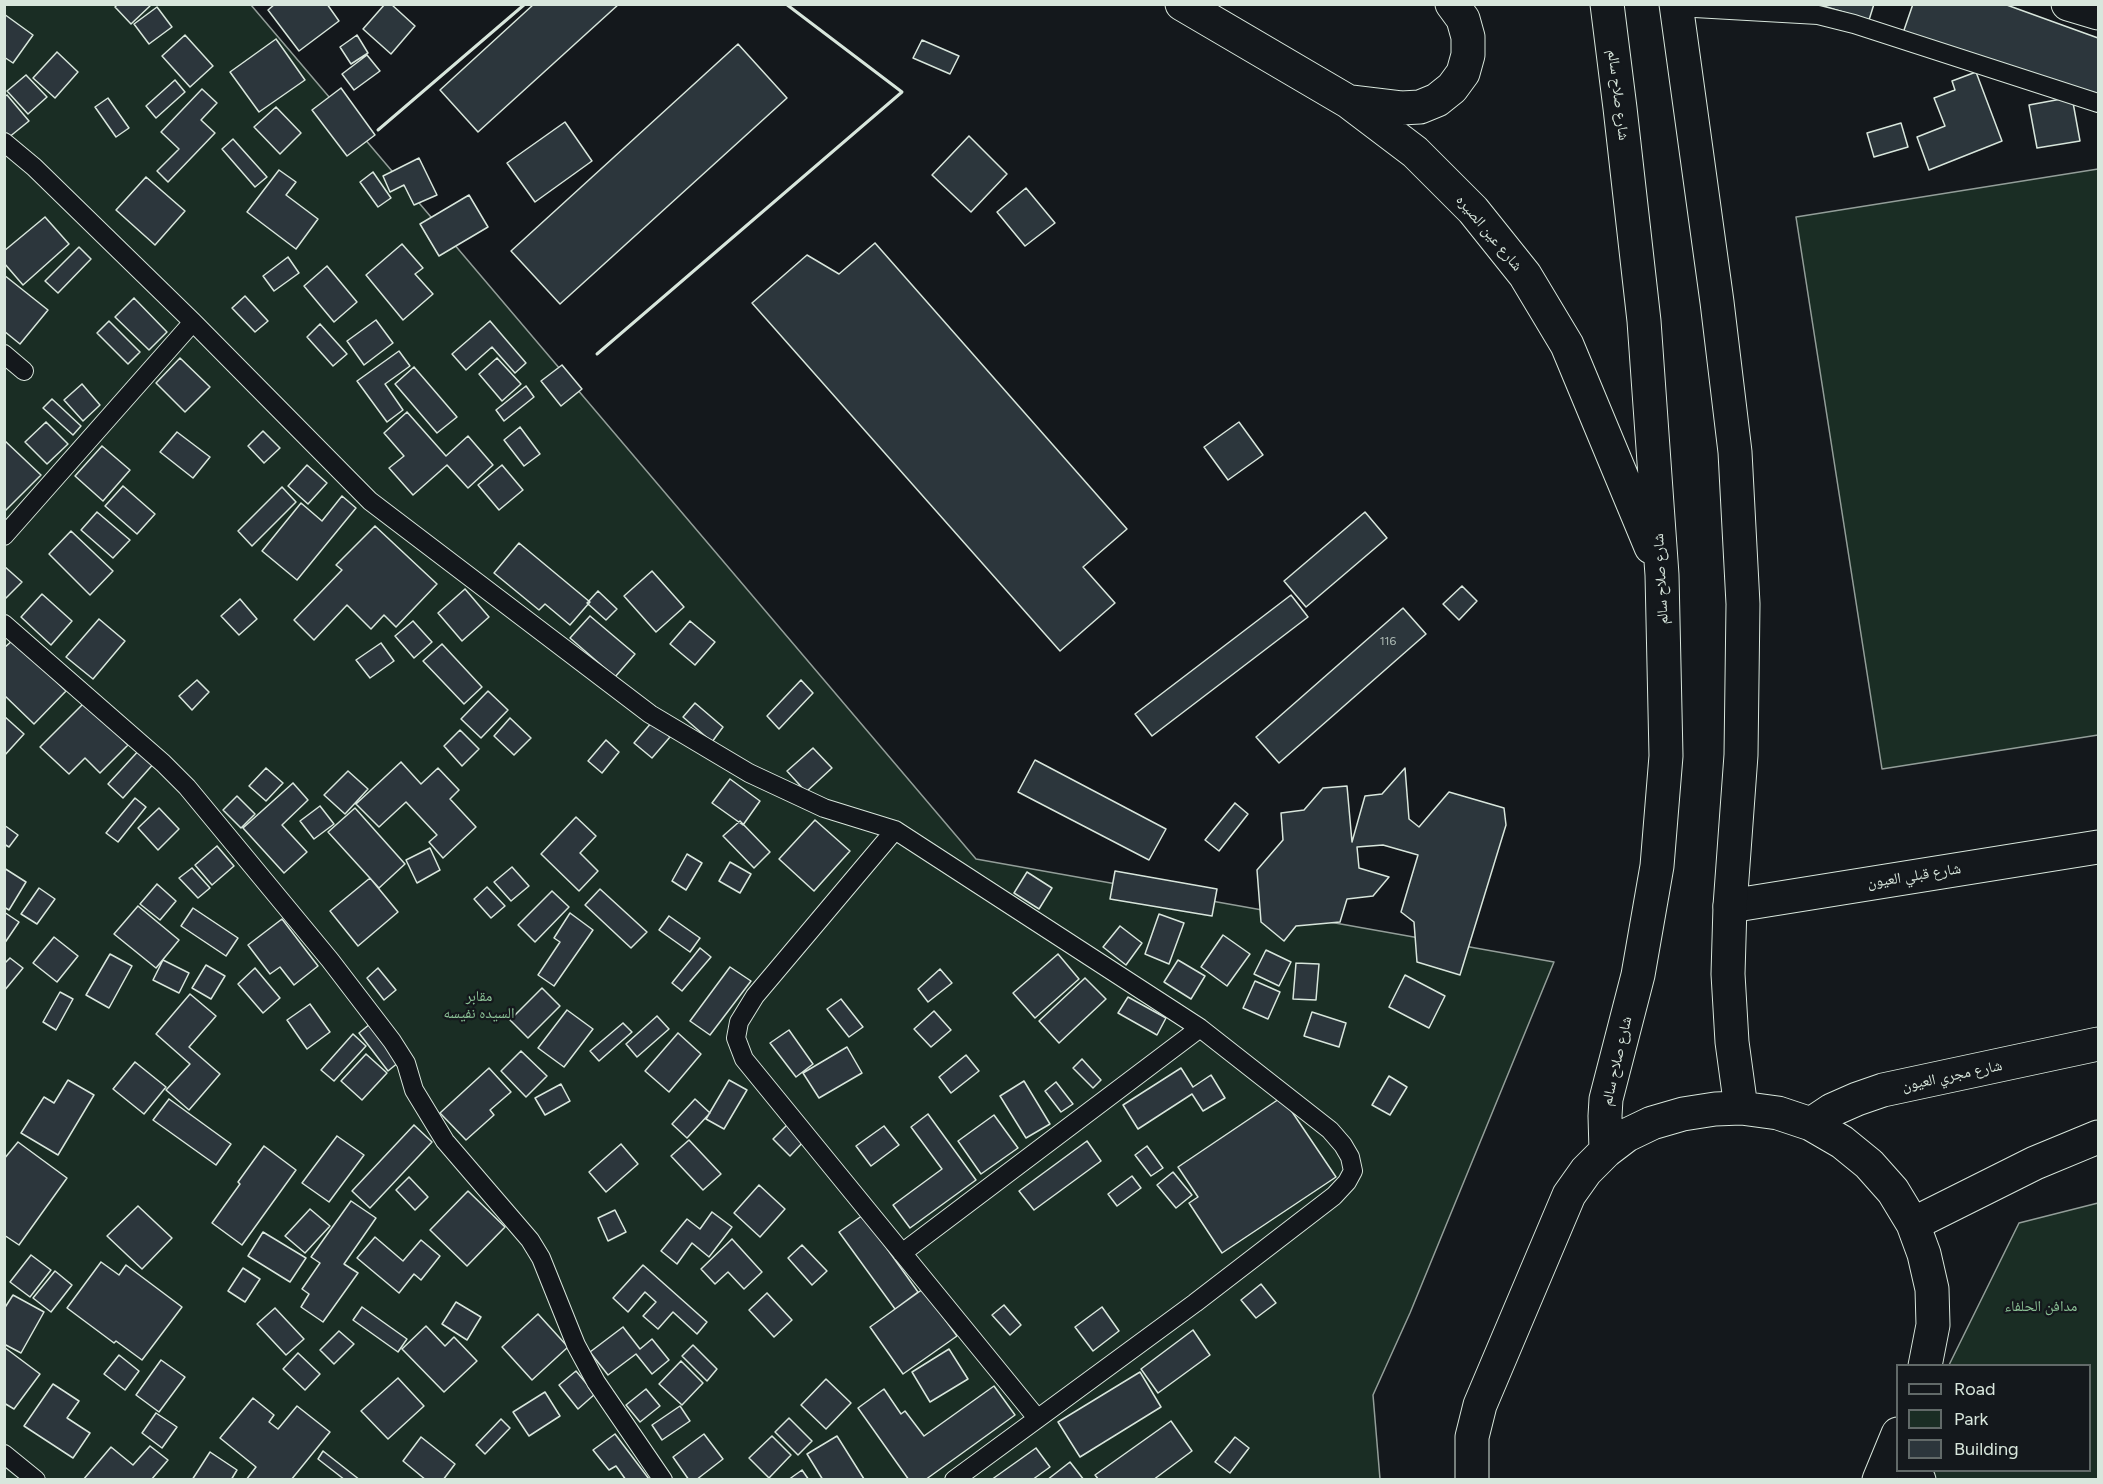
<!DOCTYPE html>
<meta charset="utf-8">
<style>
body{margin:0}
#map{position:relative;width:2103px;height:1484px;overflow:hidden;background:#14181c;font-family:Figtree,sans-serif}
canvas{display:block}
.frame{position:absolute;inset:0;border:6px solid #d8e6dc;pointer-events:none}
.legend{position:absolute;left:1896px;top:1364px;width:195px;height:108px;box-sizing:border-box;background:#14181c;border:2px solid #626a69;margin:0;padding:8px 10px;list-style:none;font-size:18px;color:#d8e6dc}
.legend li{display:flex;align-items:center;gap:12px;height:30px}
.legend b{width:30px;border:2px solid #626a69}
</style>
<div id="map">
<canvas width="2103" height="1484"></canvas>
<div class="frame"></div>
<ul class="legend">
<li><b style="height:8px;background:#14181c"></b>Road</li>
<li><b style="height:16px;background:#1a2d24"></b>Park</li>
<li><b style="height:16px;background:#2c363c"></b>Building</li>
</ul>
</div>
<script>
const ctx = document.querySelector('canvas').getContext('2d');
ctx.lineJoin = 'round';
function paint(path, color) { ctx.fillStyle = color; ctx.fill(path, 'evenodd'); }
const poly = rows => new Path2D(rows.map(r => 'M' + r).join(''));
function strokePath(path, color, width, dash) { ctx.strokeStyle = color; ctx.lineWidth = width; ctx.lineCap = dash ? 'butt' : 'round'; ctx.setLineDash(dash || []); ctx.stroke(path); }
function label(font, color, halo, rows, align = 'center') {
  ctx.font = font + ' Figtree,"Noto Naskh Arabic",sans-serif'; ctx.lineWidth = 4.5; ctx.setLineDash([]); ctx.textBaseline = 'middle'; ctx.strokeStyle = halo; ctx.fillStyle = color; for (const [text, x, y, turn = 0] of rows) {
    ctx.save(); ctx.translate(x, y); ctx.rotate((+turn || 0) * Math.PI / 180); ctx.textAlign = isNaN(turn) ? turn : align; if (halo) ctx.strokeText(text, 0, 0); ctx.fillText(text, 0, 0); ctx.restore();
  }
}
const green = poly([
 [5,5,251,5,976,859,1554,962,1410,1313,1373,1395,1380,1479,5,1480,5,5],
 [2098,169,2098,735,1882,769,1796,217,2098,169],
 [2098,1203,2098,1479,1892,1480,1898,1470,2090,1470,2090,1366,1949,1365,2019,1223,2098,1203]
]);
paint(green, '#1a2d24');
strokePath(green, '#939e99', 1.5);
const building = poly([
 [118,4,151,4,151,5,131,24,115,7,118,4],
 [275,4,327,4,339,21,299,51,268,10,275,4],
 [385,4,391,4,415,26,391,54,363,29,385,4],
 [534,4,619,4,478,132,440,90,534,4],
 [1817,4,1874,4,1869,20,1817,4],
 [1913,4,2004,4,2098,38,2098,101,1903,33,1913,4],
 [157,7,172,27,149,44,134,24,157,7],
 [4,14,33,35,13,63,4,57,4,14],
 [185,35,213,66,190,87,162,56,185,35],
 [357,35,368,53,351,64,340,47,357,35],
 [276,39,305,80,259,112,230,72,276,39],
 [922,40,959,56,950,74,913,58,922,40],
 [738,44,787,98,560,304,511,251,738,44],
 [57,52,78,72,55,98,33,78,57,52],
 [367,55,380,71,354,90,342,74,367,55],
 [1976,72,2002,141,1929,170,1917,137,1945,126,1934,98,1955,90,1952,81,1976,72],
 [26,75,47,97,28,114,7,91,26,75],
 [175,80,185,92,156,118,146,106,175,80],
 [341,88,375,135,347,156,312,110,341,88],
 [202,89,217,103,201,120,215,133,168,182,157,171,179,149,161,132,202,89],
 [7,95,29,121,8,138,4,133,4,97,7,95],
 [2072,97,2080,141,2037,148,2029,105,2072,97],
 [108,98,129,128,116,137,95,107,108,98],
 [276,107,301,133,280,154,254,127,276,107],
 [565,122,592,161,535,202,507,163,565,122],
 [1901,123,1908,147,1874,157,1867,133,1901,123],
 [969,136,1007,174,971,212,932,175,969,136],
 [233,139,267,177,255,187,222,149,233,139],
 [419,158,437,195,414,205,404,185,390,192,383,176,419,158],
 [279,170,296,182,286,195,318,219,296,249,247,212,279,170],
 [373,172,391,198,378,207,360,182,373,172],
 [146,177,185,211,155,245,116,210,146,177],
 [1026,188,1055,223,1025,246,997,212,1026,188],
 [469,195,488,227,439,256,420,224,469,195],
 [45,217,69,244,23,285,4,263,4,251,45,217],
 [875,243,1127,529,1083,567,1115,603,1060,651,752,303,807,255,839,274,875,243],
 [402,244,423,268,415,274,433,294,403,320,366,275,402,244],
 [79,247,91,259,58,293,45,281,79,247],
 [288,257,299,273,274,291,263,276,288,257],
 [327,266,357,302,334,322,304,286,327,266],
 [4,275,48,310,20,344,4,331,4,275],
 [245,296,268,321,255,332,232,308,245,296],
 [134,298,167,332,149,350,115,317,134,298],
 [376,320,393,343,364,365,347,341,376,320],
 [109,321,140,352,128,364,97,333,109,321],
 [490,321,526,363,515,373,492,347,466,370,452,354,490,321],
 [320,324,347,354,333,366,307,337,320,324],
 [399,351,410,366,385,384,403,410,387,422,357,381,399,351],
 [180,358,210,387,185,412,156,383,180,358],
 [497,358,521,384,502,401,479,374,497,358],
 [562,365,582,389,561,406,541,381,562,365],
 [414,367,457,417,437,433,395,384,414,367],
 [82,384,100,405,83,421,64,400,82,384],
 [526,386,534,397,504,421,496,410,526,386],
 [52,399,81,426,73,435,43,408,52,399],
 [407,412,446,456,468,436,493,465,468,488,447,465,413,495,389,468,404,456,384,433,407,412],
 [46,422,68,444,47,464,25,442,46,422],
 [1239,422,1263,455,1228,480,1204,447,1239,422],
 [520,427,540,454,524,466,504,440,520,427],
 [263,431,280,448,264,463,248,446,263,431],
 [177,432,210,457,193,478,160,452,177,432],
 [4,440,41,475,4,512,4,440],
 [102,446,130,470,103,501,75,476,102,446],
 [307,465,327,483,308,504,288,486,307,465],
 [502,465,523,490,499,510,478,485,502,465],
 [123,486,155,514,137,534,105,506,123,486],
 [282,487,296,502,252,546,238,531,282,487],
 [342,496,356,508,297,580,262,551,301,503,322,521,342,496],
 [97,512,130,540,113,558,81,530,97,512],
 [1365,512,1387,538,1306,607,1284,581,1365,512],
 [375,526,437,584,396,627,384,615,371,629,347,605,314,640,294,620,342,570,336,565,375,526],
 [71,531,113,571,90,595,49,554,71,531],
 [519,543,590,602,570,625,545,604,539,610,494,573,519,543],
 [4,566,22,582,4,600,4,566],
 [652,571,684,607,656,632,624,596,652,571],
 [1462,586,1477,601,1459,620,1443,604,1462,586],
 [465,589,489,617,462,641,438,613,465,589],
 [598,591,617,609,606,620,587,603,598,591],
 [42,594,72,621,51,645,21,617,42,594],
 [1291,595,1308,617,1152,736,1135,714,1291,595],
 [240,599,257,619,239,635,221,616,240,599],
 [1403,608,1426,634,1279,763,1256,737,1403,608],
 [590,616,635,654,615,677,570,638,590,616],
 [99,619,125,641,93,679,66,657,99,619],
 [413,621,432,642,414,658,395,636,413,621],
 [690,621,715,642,695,665,670,644,690,621],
 [13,640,66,691,34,724,4,695,4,648,13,640],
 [381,643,394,661,370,678,356,660,381,643],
 [442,644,482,687,464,704,423,661,442,644],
 [197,680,209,692,192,710,179,696,197,680],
 [801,680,813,693,779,729,767,716,801,680],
 [488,691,508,710,481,738,461,719,488,691],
 [85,702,128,745,100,773,85,758,69,774,40,747,85,702],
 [695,703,723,727,712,742,683,717,695,703],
 [4,716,24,734,4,756,4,716],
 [510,718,531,738,514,755,494,736,510,718],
 [652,722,670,737,652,758,634,743,652,722],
 [460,730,479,749,462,766,444,746,460,730],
 [606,740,619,752,602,773,588,761,606,740],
 [141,748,156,761,123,798,108,784,141,748],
 [813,748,832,768,806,792,787,771,813,748],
 [1035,760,1166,829,1149,860,1018,792,1035,760],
 [401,762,421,784,438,768,459,790,450,799,476,827,443,858,429,842,437,835,406,802,379,827,356,804,401,762],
 [266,768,283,783,266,801,249,786,266,768],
 [1405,768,1409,819,1419,827,1449,792,1504,808,1506,825,1460,975,1417,962,1414,922,1401,912,1418,855,1383,845,1357,847,1359,868,1389,877,1373,896,1347,899,1340,922,1296,926,1284,941,1261,922,1257,870,1283,840,1281,813,1304,810,1323,788,1347,786,1352,842,1365,796,1382,794,1405,768],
 [348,771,368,789,345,814,324,795,348,771],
 [730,779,760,801,743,825,712,803,730,779],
 [293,783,308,800,282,825,307,852,284,873,243,828,293,783],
 [237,796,255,814,241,828,223,810,237,796],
 [135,798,146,807,118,842,106,833,135,798],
 [1235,803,1248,814,1219,851,1205,840,1235,803],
 [320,806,334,824,314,839,300,821,320,806],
 [159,808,179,829,158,850,138,828,159,808],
 [355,808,405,864,379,888,328,832,355,808],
 [576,817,596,836,580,853,598,871,579,891,541,854,576,817],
 [815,820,850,851,814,891,779,859,815,820],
 [740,821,770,852,754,868,723,836,740,821],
 [4,825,18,835,9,847,4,844,4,825],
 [217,846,234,866,212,885,195,865,217,846],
 [430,848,440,870,417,883,406,860,430,848],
 [687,854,702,863,686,890,672,881,687,854],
 [730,862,751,874,740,893,719,881,730,862],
 [512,867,529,886,511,901,494,882,512,867],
 [4,868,26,882,9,910,4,907,4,868],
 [192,868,210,888,198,898,179,878,192,868],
 [1115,871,1217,889,1212,916,1110,899,1115,871],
 [1027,872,1052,888,1039,909,1014,893,1027,872],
 [370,878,398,912,358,946,330,911,370,878],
 [157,884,176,901,160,920,140,904,157,884],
 [487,887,505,906,491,918,474,899,487,887],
 [39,888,55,899,37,924,21,914,39,888],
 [600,889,647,932,631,948,585,905,600,889],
 [552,891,569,907,535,942,518,925,552,891],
 [138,906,179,940,156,968,114,934,138,906],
 [193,908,238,938,226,956,181,926,193,908],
 [4,912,19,922,4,944,4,912],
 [570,913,593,930,554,986,538,975,560,942,554,938,570,913],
 [1159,914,1184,923,1169,964,1145,954,1159,914],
 [669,916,700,938,690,952,659,930,669,916],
 [282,919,318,966,294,985,280,967,270,974,248,945,282,919],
 [1120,926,1142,943,1126,965,1103,947,1120,926],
 [1223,935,1250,954,1227,986,1201,967,1223,935],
 [54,937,78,956,57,982,33,963,54,937],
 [700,948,711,957,682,991,672,983,700,948],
 [1266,950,1291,962,1279,986,1254,974,1266,950],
 [110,954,132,966,109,1008,86,995,110,954],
 [1058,954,1079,979,1035,1018,1013,993,1058,954],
 [10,958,23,968,4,991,4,964,10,958],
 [163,960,189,973,179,993,153,980,163,960],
 [1178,960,1205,976,1191,999,1164,982,1178,960],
 [1296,963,1319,964,1316,1000,1293,999,1296,963],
 [206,965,225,976,211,999,192,988,206,965],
 [730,967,751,981,710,1035,690,1021,730,967],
 [255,968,280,998,263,1013,238,984,255,968],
 [378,968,396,990,384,1000,367,978,378,968],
 [940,969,952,983,928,1002,918,989,940,969],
 [1405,975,1445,996,1429,1028,1389,1007,1405,975],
 [1085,978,1106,999,1059,1043,1039,1021,1085,978],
 [1255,981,1280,992,1268,1019,1243,1008,1255,981],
 [542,988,560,1006,528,1038,510,1020,542,988],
 [60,992,73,999,56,1030,43,1022,60,992],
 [190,994,216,1016,189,1047,220,1074,189,1110,166,1090,190,1064,156,1034,190,994],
 [1128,997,1166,1018,1157,1035,1118,1013,1128,997],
 [841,999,863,1027,849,1037,827,1009,841,999],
 [310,1004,330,1032,307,1049,287,1020,310,1004],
 [567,1010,593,1029,564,1067,538,1048,567,1010],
 [934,1011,951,1030,931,1047,914,1029,934,1011],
 [1312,1012,1346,1023,1339,1047,1304,1036,1312,1012],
 [657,1016,669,1029,637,1057,626,1044,657,1016],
 [623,1023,632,1032,599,1061,590,1051,623,1023],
 [370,1024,399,1062,388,1071,359,1033,370,1024],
 [789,1030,813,1064,796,1077,770,1043,789,1030],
 [678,1033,701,1054,669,1092,645,1071,678,1033],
 [353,1034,366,1046,334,1081,321,1070,353,1034],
 [847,1047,862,1073,819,1098,803,1073,847,1047],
 [521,1051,547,1076,526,1097,501,1071,521,1051],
 [366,1054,387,1073,362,1100,341,1081,366,1054],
 [966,1055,979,1071,951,1093,939,1077,966,1055],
 [1082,1059,1101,1080,1093,1088,1073,1068,1082,1059],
 [135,1062,166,1087,144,1114,113,1089,135,1062],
 [489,1068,511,1092,490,1110,494,1115,466,1140,440,1113,489,1068],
 [1181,1068,1193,1087,1211,1075,1225,1098,1203,1111,1192,1094,1138,1129,1123,1105,1181,1068],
 [1389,1076,1407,1087,1390,1115,1372,1105,1389,1076],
 [68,1080,94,1095,58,1155,21,1133,44,1097,54,1103,68,1080],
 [729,1080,747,1090,724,1129,706,1119,729,1080],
 [1024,1081,1050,1124,1026,1138,1000,1096,1024,1081],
 [1056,1082,1073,1104,1061,1112,1045,1091,1056,1082],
 [561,1084,570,1101,545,1115,535,1098,561,1084],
 [1282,1097,1336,1177,1222,1253,1189,1203,1198,1197,1178,1167,1282,1097],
 [169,1099,231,1144,216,1165,153,1120,169,1099],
 [695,1099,710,1113,687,1138,672,1124,695,1099],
 [928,1114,976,1180,910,1228,893,1205,942,1169,911,1127,928,1114],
 [994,1115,1018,1148,981,1174,958,1141,994,1115],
 [790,1122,806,1139,790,1156,773,1139,790,1122],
 [414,1125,432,1142,370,1208,352,1191,414,1125],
 [884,1126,899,1145,871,1166,856,1146,884,1126],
 [337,1136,364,1155,329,1202,302,1183,337,1136],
 [689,1140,721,1174,703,1190,671,1156,689,1140],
 [1087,1141,1101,1161,1034,1210,1019,1191,1087,1141],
 [18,1142,67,1178,19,1245,4,1235,4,1159,18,1142],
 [621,1144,638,1164,606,1192,589,1172,621,1144],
 [264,1146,296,1170,242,1245,212,1223,240,1184,238,1182,264,1146],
 [1147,1146,1163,1168,1151,1176,1135,1155,1147,1146],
 [1173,1172,1192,1195,1176,1208,1157,1185,1173,1172],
 [1132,1176,1141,1188,1117,1206,1108,1194,1132,1176],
 [409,1177,428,1197,415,1210,396,1190,409,1177],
 [759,1185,785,1209,760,1237,734,1213,759,1185],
 [468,1191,505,1227,467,1266,430,1230,468,1191],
 [351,1201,376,1218,344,1264,358,1273,323,1322,301,1307,309,1294,302,1289,320,1263,311,1257,351,1201],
 [138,1206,172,1238,142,1269,107,1236,138,1206],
 [310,1209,330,1226,305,1253,285,1236,310,1209],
 [615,1210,626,1232,608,1241,598,1218,615,1210],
 [712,1212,732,1227,709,1257,692,1243,677,1264,661,1251,687,1219,700,1229,712,1212],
 [863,1215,918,1292,895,1309,839,1232,863,1215],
 [263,1232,306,1258,290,1282,248,1256,263,1232],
 [375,1237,403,1261,421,1240,440,1256,421,1280,414,1274,399,1293,357,1258,375,1237],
 [732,1239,762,1272,744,1289,728,1272,715,1284,701,1269,732,1239],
 [802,1245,827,1271,812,1285,788,1258,802,1245],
 [31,1255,51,1270,30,1297,10,1282,31,1255],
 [101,1262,119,1275,126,1265,182,1307,142,1360,116,1341,114,1343,67,1308,101,1262],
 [643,1265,707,1322,697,1334,673,1312,658,1329,643,1316,656,1302,645,1292,628,1312,613,1298,643,1265],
 [243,1268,260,1279,245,1302,228,1291,243,1268],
 [55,1271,72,1285,51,1312,33,1298,55,1271],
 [1261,1284,1276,1303,1256,1318,1241,1300,1261,1284],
 [923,1289,957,1336,903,1374,870,1327,923,1289],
 [767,1293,792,1320,774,1337,749,1310,767,1293],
 [13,1295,44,1312,21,1353,4,1344,4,1309,13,1295],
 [456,1302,481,1317,467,1340,442,1324,456,1302],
 [1004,1305,1021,1325,1010,1335,992,1315,1004,1305],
 [362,1307,407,1339,398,1352,353,1320,362,1307],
 [1102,1307,1119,1331,1093,1351,1075,1327,1102,1307],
 [275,1308,304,1339,286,1355,257,1324,275,1308],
 [538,1314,568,1347,532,1380,502,1347,538,1314],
 [426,1326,445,1346,454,1337,477,1361,444,1392,402,1349,426,1326],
 [623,1327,640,1349,652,1339,669,1360,652,1374,636,1354,608,1375,590,1352,623,1327],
 [1193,1330,1210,1355,1158,1393,1141,1369,1193,1330],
 [339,1331,354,1344,334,1364,320,1350,339,1331],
 [693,1345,717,1369,707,1381,682,1356,693,1345],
 [4,1347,40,1374,14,1409,4,1403,4,1347],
 [949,1349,968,1379,930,1402,912,1372,949,1349],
 [298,1353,320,1374,305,1390,283,1369,298,1353],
 [119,1355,139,1371,125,1390,104,1374,119,1355],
 [161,1360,185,1377,159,1412,136,1395,161,1360],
 [681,1361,703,1383,682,1405,659,1384,681,1361],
 [576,1371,595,1394,578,1409,559,1385,576,1371],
 [1140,1372,1161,1407,1080,1457,1058,1422,1140,1372],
 [398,1378,424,1406,388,1439,361,1411,398,1378],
 [826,1379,851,1403,826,1429,801,1405,826,1379],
 [53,1384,79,1401,67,1418,90,1433,73,1458,24,1426,53,1384],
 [994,1386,1015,1415,925,1480,909,1480,858,1408,884,1389,901,1414,905,1411,924,1436,994,1386],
 [646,1389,660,1406,640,1422,626,1405,646,1389],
 [545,1392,560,1416,529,1436,513,1412,545,1392],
 [253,1398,274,1415,269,1422,278,1429,297,1406,330,1432,291,1480,246,1480,256,1467,220,1438,253,1398],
 [680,1406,690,1421,662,1440,652,1425,680,1406],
 [156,1413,177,1427,162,1448,142,1433,156,1413],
 [789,1418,812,1441,798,1455,775,1432,789,1418],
 [501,1419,510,1428,485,1454,476,1445,501,1419],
 [1171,1421,1192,1451,1153,1480,1099,1480,1095,1475,1171,1421],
 [615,1434,649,1479,626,1480,616,1466,609,1470,593,1450,615,1434],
 [704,1434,723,1459,696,1480,689,1480,673,1457,704,1434],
 [772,1436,791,1455,769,1478,749,1458,772,1436],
 [837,1436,864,1479,863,1480,823,1480,807,1454,837,1436],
 [421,1437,455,1464,443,1480,426,1480,403,1461,421,1437],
 [1235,1437,1249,1448,1230,1473,1215,1462,1235,1437],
 [150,1446,168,1460,151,1480,83,1480,111,1447,133,1465,150,1446],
 [1036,1448,1050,1467,1032,1480,991,1480,1036,1448],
 [323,1451,360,1480,345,1480,318,1459,323,1451],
 [210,1452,237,1470,231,1480,192,1480,210,1452],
 [1070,1462,1084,1480,1047,1480,1070,1462],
 [802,1470,809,1480,788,1480,802,1470]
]);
paint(building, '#2c363c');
strokePath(building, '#d8e6dc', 1.5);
const lane = poly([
 [1677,7,1818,15,1854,24,2098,103],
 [4,142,34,167,193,322,370,501,650,714,749,773,824,808,895,830,1200,1028,1330,1130,1343,1145,1350,1157,1353,1171,1347,1182,1334,1196,1195,1303,954,1480],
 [4,354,24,371],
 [4,536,193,322],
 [4,624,163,763,187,787,330,960,392,1041,406,1063,414,1090,445,1141,530,1240,541,1258,576,1345,596,1382,663,1480],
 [895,830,755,996,739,1022,736,1038,744,1059,1037,1418],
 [902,1253,1200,1028],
 [4,1454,36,1480]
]);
const street = poly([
 [2068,4,2098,13],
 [1730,906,2098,847]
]);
const secondary = poly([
 [1912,1470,1919,1480]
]);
const primary = poly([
 [1182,4,1349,102,1415,152,1473,210,1525,275,1567,345,1651,547],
 [1676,4,1717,302,1735,452,1743,604,1741,755,1730,906,1728,974,1732,1042,1741,1108],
 [1351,102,1401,108,1420,107,1437,100,1452,88,1463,73,1468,55,1468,37,1463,19,1452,4],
 [1811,1124,1832,1110,1857,1099,1883,1090,2098,1044],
 [1606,1151,1605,1116,1606,1099,1638,975,1657,866,1666,756,1662,575,1644,321,1620,108,1607,4],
 [1913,1224,2035,1163,2098,1137],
 [1472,1480,1472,1437,1480,1405,1569,1195,1586,1171,1606,1151,1627,1135,1652,1123,1683,1114,1715,1109,1741,1108,1778,1113,1811,1124,1842,1142,1869,1164,1893,1191,1913,1224,1924,1254,1932,1289,1933,1325,1925,1366],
 [1879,1480,1898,1434]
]);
strokePath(lane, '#d8e6dc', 20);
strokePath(street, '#d8e6dc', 35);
strokePath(secondary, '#d8e6dc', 35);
strokePath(primary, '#d8e6dc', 35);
strokePath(lane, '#14181c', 18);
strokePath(street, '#14181c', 33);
strokePath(secondary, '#14181c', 33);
strokePath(primary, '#14181c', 33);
strokePath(poly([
 [378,130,525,4],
 [597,354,902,92,786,4]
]), '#d8e6dc', 3);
label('12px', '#adbab4', null, [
 ["116",1388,641]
]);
label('15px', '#d8e6dc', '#14181c', [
 ["شارع صلاح سالم",1618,95,83],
 ["شارع عين الصيره",1489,233,50],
 ["شارع صلاح سالم",1661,579,-93],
 ["شارع قبلي العيون",1914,876,-9],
 ["شارع صلاح سالم",1617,1061,-77],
 ["شارع مجري العيون",1952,1076,-12]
]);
label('15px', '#8ac095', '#14181c', [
 ["مقابر",479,997],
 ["السيده نفيسه",479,1014],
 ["مدافن الحلفاء",2041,1307]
]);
</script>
